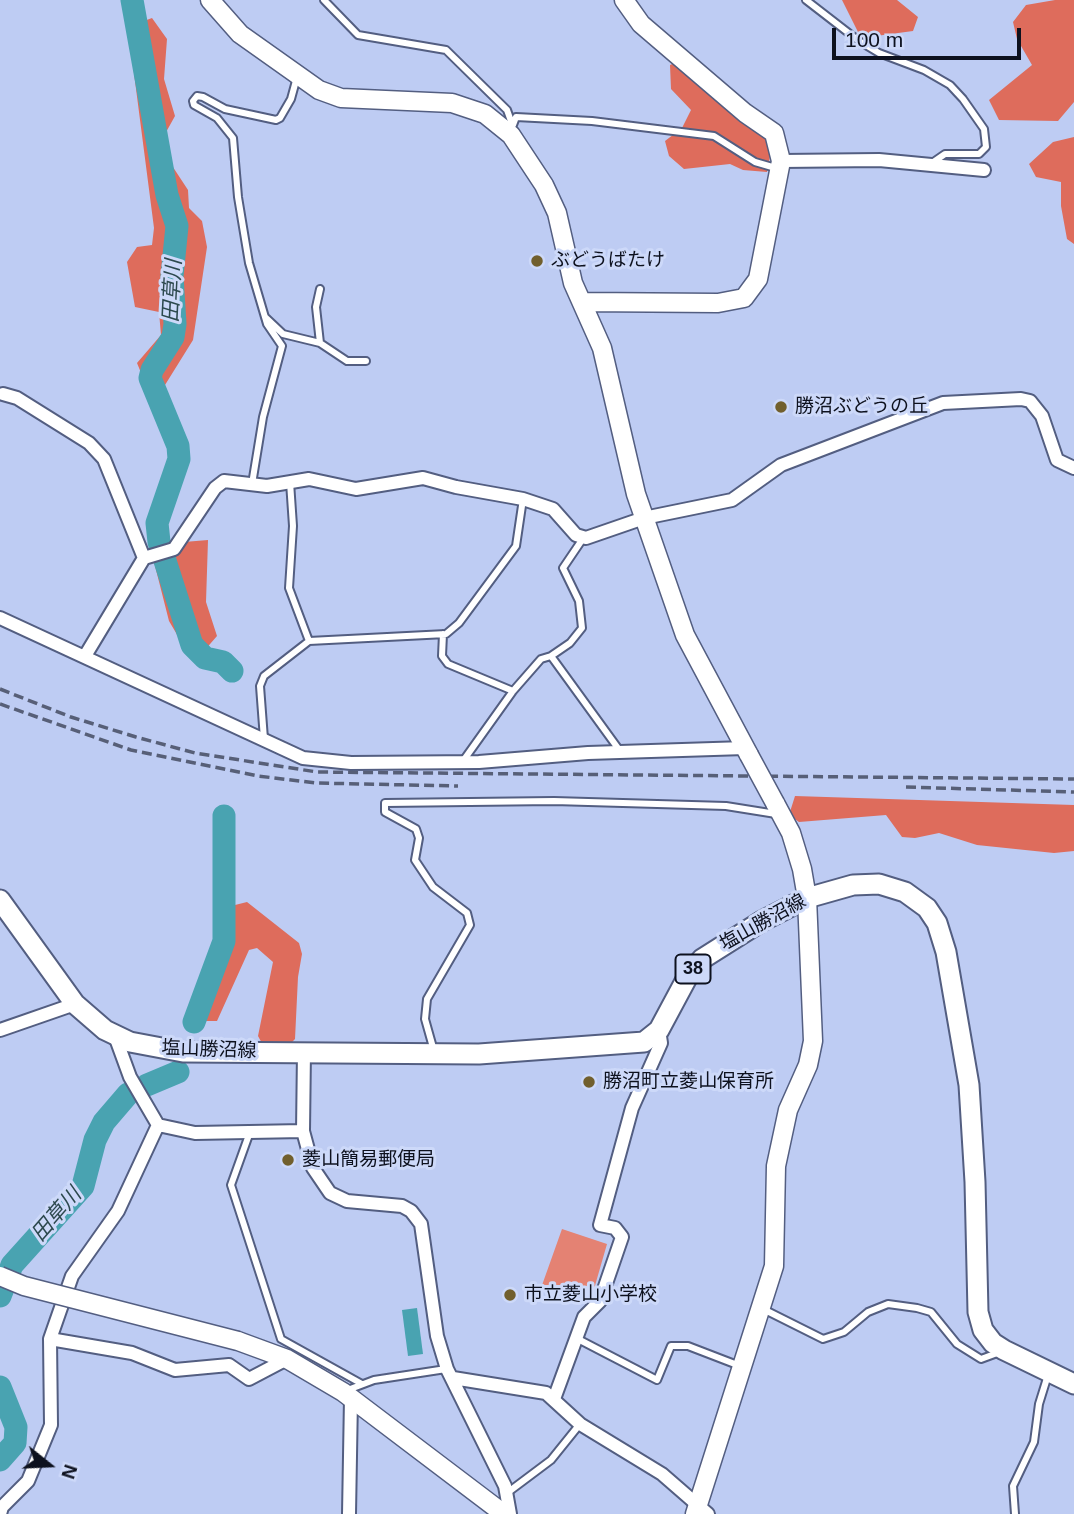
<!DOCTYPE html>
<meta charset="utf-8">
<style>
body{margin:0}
#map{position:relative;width:1074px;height:1514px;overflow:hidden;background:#beccf3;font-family:Helvetica,sans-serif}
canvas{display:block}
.north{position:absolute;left:14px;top:1430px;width:70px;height:70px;-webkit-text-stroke:5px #cdd9f9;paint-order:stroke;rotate:108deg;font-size:19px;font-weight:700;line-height:28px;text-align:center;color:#0d111e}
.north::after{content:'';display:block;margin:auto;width:24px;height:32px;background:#0d111e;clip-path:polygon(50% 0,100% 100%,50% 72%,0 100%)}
.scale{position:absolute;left:832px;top:28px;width:189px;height:32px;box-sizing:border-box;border:4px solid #0d111e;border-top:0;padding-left:9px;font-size:21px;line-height:24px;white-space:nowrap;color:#0d111e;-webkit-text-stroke:5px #cdd9f9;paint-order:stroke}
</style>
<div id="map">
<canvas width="1074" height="1514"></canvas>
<div class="north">N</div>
<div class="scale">100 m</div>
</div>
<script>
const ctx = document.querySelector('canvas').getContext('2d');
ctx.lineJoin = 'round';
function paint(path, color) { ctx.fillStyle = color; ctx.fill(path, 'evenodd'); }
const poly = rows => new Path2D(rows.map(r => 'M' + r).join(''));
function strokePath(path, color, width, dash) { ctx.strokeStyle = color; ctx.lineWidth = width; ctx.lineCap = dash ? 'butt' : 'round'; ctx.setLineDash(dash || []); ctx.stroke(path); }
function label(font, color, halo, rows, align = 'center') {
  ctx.font = font + ' Helvetica,"Noto Sans JP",sans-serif'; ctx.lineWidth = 6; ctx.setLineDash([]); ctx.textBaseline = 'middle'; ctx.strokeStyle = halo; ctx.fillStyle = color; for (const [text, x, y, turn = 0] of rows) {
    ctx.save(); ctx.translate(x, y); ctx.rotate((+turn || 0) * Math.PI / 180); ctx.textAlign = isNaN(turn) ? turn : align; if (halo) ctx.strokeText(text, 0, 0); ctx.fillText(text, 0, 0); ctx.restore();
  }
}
paint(poly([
 [562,1229,607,1244,592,1296,559,1285,556,1293,541,1288]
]), '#e48273');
paint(poly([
 [842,0,897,0,918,17,913,31,861,38],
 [1055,0,1074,0,1074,102,1058,121,999,120,989,100,1032,65,1017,39,1013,22,1026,5],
 [152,18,167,39,164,79,175,116,165,134,167,158,188,190,189,208,202,221,207,247,193,340,165,385,146,385,137,363,161,335,159,312,135,307,127,262,137,247,152,245,154,228,128,27],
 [677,62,761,130,772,146,767,172,743,170,730,164,684,169,669,156,665,141,682,128,691,110,671,89,670,65],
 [1074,137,1074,244,1067,239,1061,206,1061,182,1036,177,1029,164,1053,142],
 [208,540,206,602,217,636,204,651,182,643,169,621,154,562,175,555,184,542],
 [795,796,1074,805,1074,851,1054,853,977,845,939,833,915,838,902,837,886,815,799,822,789,815],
 [247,902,299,943,302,954,298,977,295,1039,289,1045,264,1047,258,1036,273,962,257,948,249,950,217,1021,203,1021,191,999,228,924,231,906]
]), '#de6c5c');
paint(poly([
 [417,1308,423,1354,408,1356,402,1310]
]), '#49a3b1');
strokePath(poly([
 [132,0,167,195,177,226,172,276,175,324,173,337,152,370,150,378,178,446,179,459,157,523,159,542,192,645,205,658,223,662,232,671],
 [194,1022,224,941,224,816],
 [147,1085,178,1072],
 [0,1296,12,1265,83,1186,95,1140,104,1122,128,1094],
 [0,1387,16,1427,15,1443,0,1460]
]), '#49a3b1', 23);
const lane = poly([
 [324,0,358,35,446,50,507,110,512,124],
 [806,0,859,41,879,53,924,70,950,85,963,99,984,129,986,147,979,154,945,154,932,163],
 [513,125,516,117,592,121,714,136,755,162,779,169],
 [265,317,283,334,320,343,316,307,320,289],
 [320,343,347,361,366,361],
 [290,482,293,526,289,588,309,641],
 [252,484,263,417,282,346,267,324,249,263,238,197,233,138,217,118,194,105,193,101,197,96,203,97,225,109,276,120,280,118,291,99,297,77],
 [443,634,442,656,448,664,513,691],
 [551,656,620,751],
 [264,739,260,686,264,676,309,641,446,634,459,623,516,546,523,499],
 [463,761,513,691,541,659,551,656,570,643,582,628,579,601,563,568,584,537],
 [434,1051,425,1019,427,999,470,925,467,913,433,887,415,860,419,838,416,829,385,812,385,803,554,801,726,806,776,814],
 [250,1132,231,1185,281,1339,362,1384],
 [763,1309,823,1339,844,1332,868,1312,888,1304,917,1308,931,1312,957,1344,981,1359,1000,1352],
 [576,1338,657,1380,671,1346,688,1346,740,1366],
 [345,1391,374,1380,446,1369],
 [507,1493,551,1460,580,1424],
 [1015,1514,1013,1486,1034,1442,1039,1404,1048,1375]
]);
const street = poly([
 [781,161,879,160,984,170],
 [3,394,17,398,89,443,104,459,144,558],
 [0,618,303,758,351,763,479,762,588,753,745,748],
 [85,656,144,558,174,549,215,488,224,481,267,486,309,479,356,489,423,478,456,487,523,499,553,509,576,535,586,538,644,518,732,500,781,465,943,403,1021,399,1030,401,1042,416,1057,460,1074,468],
 [0,1030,75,1004],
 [115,1036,130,1077,158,1125],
 [304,1051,303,1131,313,1168,330,1193,347,1201,402,1206,411,1211,421,1224,437,1336,447,1369,505,1486,510,1514],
 [158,1125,195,1133,303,1131],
 [50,1339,132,1353,175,1370,229,1365,249,1379,287,1359],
 [453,1378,546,1393,580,1424,662,1474,708,1514],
 [554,1399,584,1317,600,1301,622,1237,615,1228,600,1225,632,1108,661,1043,659,1030],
 [0,1514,2,1507,28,1481,51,1425,50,1339,72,1276,118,1211,158,1125],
 [349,1514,351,1398]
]);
const secondary = poly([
 [210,0,240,34,319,90,341,98,452,103,485,114,511,135,544,185,557,213,573,283,602,348,636,494,685,635,749,755],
 [582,302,718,303,744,298,758,279,781,161,774,133,745,113,641,24,624,0],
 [238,1341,287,1359,343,1392,504,1514],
 [695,1514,774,1266,776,1166,788,1110,808,1065,813,1041,807,898,802,869,791,833,775,803]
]);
const primary = poly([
 [0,900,75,1004,105,1030,130,1042,183,1052,479,1054,644,1042,659,1030,689,974,702,959,762,921,807,898,853,885,879,884,905,892,927,908,937,923,946,952,969,1085,975,1182,978,1312,983,1330,993,1343,1004,1350,1074,1384]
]);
strokePath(lane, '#535e81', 10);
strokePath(street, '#535e81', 16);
strokePath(secondary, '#535e81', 21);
strokePath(primary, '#535e81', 23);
strokePath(lane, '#fff', 6);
strokePath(street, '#fff', 12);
strokePath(secondary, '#fff', 18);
strokePath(primary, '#fff', 19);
strokePath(poly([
 [0,689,71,717,136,737,195,753,317,772,1074,779],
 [0,704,131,750,258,776,316,783,458,786],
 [906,787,1074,792]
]), '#575f77', 3.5, [10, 5]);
const secondaryBridge = poly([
 [749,755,775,803],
 [0,1276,24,1286,238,1341]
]);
strokePath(secondaryBridge, '#535e81', 21, []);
strokePath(secondaryBridge, '#fff', 18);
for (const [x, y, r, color] of [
 [537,261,7,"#715f2d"],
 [781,407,7,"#715f2d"],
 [589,1082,7,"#715f2d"],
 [288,1160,7,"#715f2d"],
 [510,1295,7,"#715f2d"]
]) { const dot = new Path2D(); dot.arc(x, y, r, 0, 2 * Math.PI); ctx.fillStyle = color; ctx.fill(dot); strokePath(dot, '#cdd9f9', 2.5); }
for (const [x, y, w] of [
 [693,969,35]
]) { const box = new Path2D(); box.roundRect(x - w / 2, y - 14.5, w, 29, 5); ctx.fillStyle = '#cdd9f9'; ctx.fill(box); strokePath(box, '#0d111e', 2); }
label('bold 18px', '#0d111e', null, [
 ["38",693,969]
]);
label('19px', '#0d111e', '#cdd9f9', [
 ["ぶどうばたけ",551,261],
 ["勝沼ぶどうの丘",795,407],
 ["勝沼町立菱山保育所",603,1082],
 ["菱山簡易郵便局",302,1160],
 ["市立菱山小学校",524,1295]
], 'left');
label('19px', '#0d111e', '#cdd9f9', [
 ["塩山勝沼線",763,923,-29],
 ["塩山勝沼線",209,1050,2]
]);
label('italic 21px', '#2d494e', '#cdd9f9', [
 ["田草川",173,291,-87],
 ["田草川",57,1215,-49]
]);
</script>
